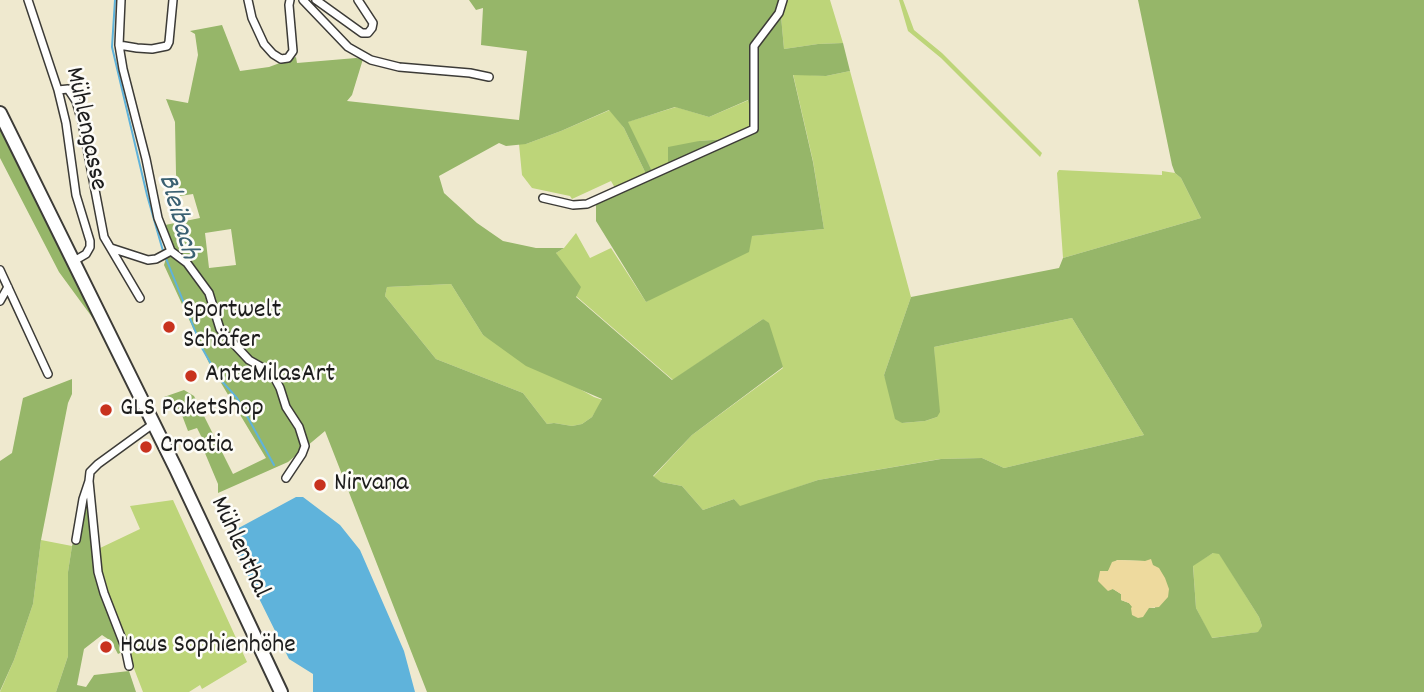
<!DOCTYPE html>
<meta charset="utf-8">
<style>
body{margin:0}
canvas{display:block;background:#efe9cf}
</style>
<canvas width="1424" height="692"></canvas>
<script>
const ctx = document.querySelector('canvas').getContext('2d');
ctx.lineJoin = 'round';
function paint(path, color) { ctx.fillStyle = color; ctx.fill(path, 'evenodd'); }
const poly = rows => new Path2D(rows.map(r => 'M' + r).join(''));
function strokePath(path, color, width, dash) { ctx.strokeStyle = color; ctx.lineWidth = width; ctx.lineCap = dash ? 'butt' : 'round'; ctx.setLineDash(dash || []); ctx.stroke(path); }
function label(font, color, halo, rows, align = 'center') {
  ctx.font = font + ' Dekko,sans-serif'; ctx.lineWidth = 5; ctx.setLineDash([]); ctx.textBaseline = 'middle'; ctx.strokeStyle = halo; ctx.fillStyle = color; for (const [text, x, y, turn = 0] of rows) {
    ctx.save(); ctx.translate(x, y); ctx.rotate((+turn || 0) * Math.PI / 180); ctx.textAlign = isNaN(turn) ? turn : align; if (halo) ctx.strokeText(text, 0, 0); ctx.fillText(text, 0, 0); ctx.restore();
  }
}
paint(poly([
 [785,0,830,0,843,43,818,44,784,49,781,16],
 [899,0,903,0,914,30,942,53,1042,153,1040,157,941,58,908,31],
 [850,71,911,297,884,375,902,423,925,421,937,417,934,347,1072,318,1144,435,1004,468,982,458,940,459,818,480,740,507,734,499,703,510,682,486,661,482,653,477,692,435,783,368,763,319,673,380,576,296,556,253,564,248,576,233,590,258,611,248,646,302,751,236,824,229,813,161,793,74,826,76],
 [749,100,752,127,726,139,699,141,668,164,652,171,627,122,676,107,709,117],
 [610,110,624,128,646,174,615,188,611,181,572,199,570,196,532,188,522,175,519,144,526,144,561,131],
 [1059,170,1162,175,1162,171,1175,173,1181,178,1201,218,1063,258,1057,173],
 [451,284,483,335,594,397,603,400,592,417,582,424,572,426,554,423,547,424,523,393,436,359,385,296,387,287],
 [173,500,247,662,202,689,200,685,189,692,143,692,105,593,99,573,98,549,140,529,130,506],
 [41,540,72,546,68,572,68,656,56,692,0,692,14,660,33,604],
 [1213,553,1219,553,1259,617,1262,626,1259,632,1211,638,1196,608,1193,565]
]), '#bdd579');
paint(poly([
 [469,0,785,0,781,16,784,49,818,44,843,43,850,71,826,76,793,75,813,162,824,229,752,236,749,252,646,302,596,221,596,202,752,133,751,112,748,100,709,117,675,107,628,122,652,171,646,174,624,128,609,110,561,131,526,144,506,146,499,143,439,176,444,193,477,223,503,241,536,248,564,248,556,253,581,287,576,297,672,380,763,319,769,323,783,367,692,435,653,476,661,482,682,486,703,510,734,499,740,506,818,480,941,459,982,458,1004,468,1144,435,1072,318,934,347,940,412,937,417,925,421,902,423,895,419,884,375,911,297,1059,268,1063,258,1201,218,1181,178,1175,173,1172,165,1138,0,1424,0,1424,692,427,692,325,431,288,462,218,493,218,484,202,446,205,444,197,428,188,431,180,410,168,409,164,397,184,390,194,396,233,474,266,458,209,363,164,265,171,241,165,225,200,218,193,194,180,196,176,174,175,122,166,99,188,103,198,55,195,34,190,31,222,25,240,71,269,67,296,57,297,63,356,58,363,59,352,95,347,101,519,120,527,51,481,45,483,8,476,10],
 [231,229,236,265,209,268,205,233],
 [451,284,483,335,526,366,602,399,592,417,582,424,572,426,554,423,547,424,523,393,436,359,385,296,387,287],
 [1213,553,1219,554,1259,617,1262,626,1258,632,1212,638,1196,608,1193,566],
 [1117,560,1145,561,1152,565,1155,608,1133,607,1129,603,1121,600,1121,594,1113,589,1108,571],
 [0,124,100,328,59,272,0,158],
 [726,139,668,164,668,147,699,141],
 [72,379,72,394,68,403,41,540,33,604,14,660,0,691,0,461,12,453,23,398],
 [87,494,95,562,124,651,118,654,111,641,102,635,84,649,77,685,86,687,94,675,129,671,136,692,56,692,68,656,68,572,72,546]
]), '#96b669');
paint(poly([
 [1151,559,1153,565,1159,568,1165,578,1169,589,1168,597,1159,607,1149,608,1143,617,1138,618,1132,615,1131,608,1132,607,1129,603,1121,600,1121,594,1113,589,1108,591,1098,581,1100,571,1108,571,1112,562,1118,560,1145,561]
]), '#eeda9e');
paint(poly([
 [296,497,303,497,340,525,360,550,404,651,415,692,313,692,313,674,289,659,238,556,235,530]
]), '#5fb3db');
strokePath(poly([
 [115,0,112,47,147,195,163,251],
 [165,256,202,348,219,378,237,398,274,465]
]), '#5fb3db', 2);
const minor = poly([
 [28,0,58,90,66,123,76,195,90,241,90,247,86,254,74,261],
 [121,0,119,45,123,69,146,159,158,218,171,251],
 [248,0,252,18,264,44,273,54,281,59,288,58,293,51,289,5,290,0],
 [303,0,348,47,371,60,399,67,470,73,489,77],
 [316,0,362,33,368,33,372,28,373,23,358,0],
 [119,45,137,48,152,49,167,46,169,42,173,0],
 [58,90,68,89,76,101,82,122,104,237,140,298],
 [543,198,573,205,587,204,754,129,754,46,779,13,783,0],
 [111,248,148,260,156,259,171,251],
 [171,251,187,263,209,293,220,329,249,360,272,373,280,388,286,407,299,427,305,446,302,454,286,478],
 [0,270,48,374],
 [0,301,8,287],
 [89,481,98,572,104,593,125,647,129,666],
 [76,540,83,499,89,481,90,472,98,464,153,424]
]);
const primary = poly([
 [0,113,176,469,281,692]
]);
strokePath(minor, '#3c3b37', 10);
strokePath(primary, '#3c3b37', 16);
strokePath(minor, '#fff', 7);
strokePath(primary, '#fff', 12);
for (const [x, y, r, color] of [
 [169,327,7,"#c8321e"],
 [191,376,7,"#c8321e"],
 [106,410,7,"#c8321e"],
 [146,447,7,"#c8321e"],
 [320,485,7,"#c8321e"],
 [106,647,7,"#c8321e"]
]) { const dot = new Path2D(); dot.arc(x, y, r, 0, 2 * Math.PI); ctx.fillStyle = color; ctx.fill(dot); strokePath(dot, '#fdfcf7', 2.5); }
label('26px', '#1c1c1c', '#fdfcf7', [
 ["Mühlengasse",84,129,78],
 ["Mühlenthal",238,548,65]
]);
label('26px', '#1c1c1c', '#fdfcf7', [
 ["Sportwelt",183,312],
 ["Schäfer",183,342],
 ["AnteMilasArt",205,376],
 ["GLS PaketShop",120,410],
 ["Croatia",160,447],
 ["Nirvana",334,485],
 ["Haus Sophienhöhe",120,647]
], 'left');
label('italic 28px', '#3a6072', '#fdfcf7', [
 ["Bleibach",176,217,74]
]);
</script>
